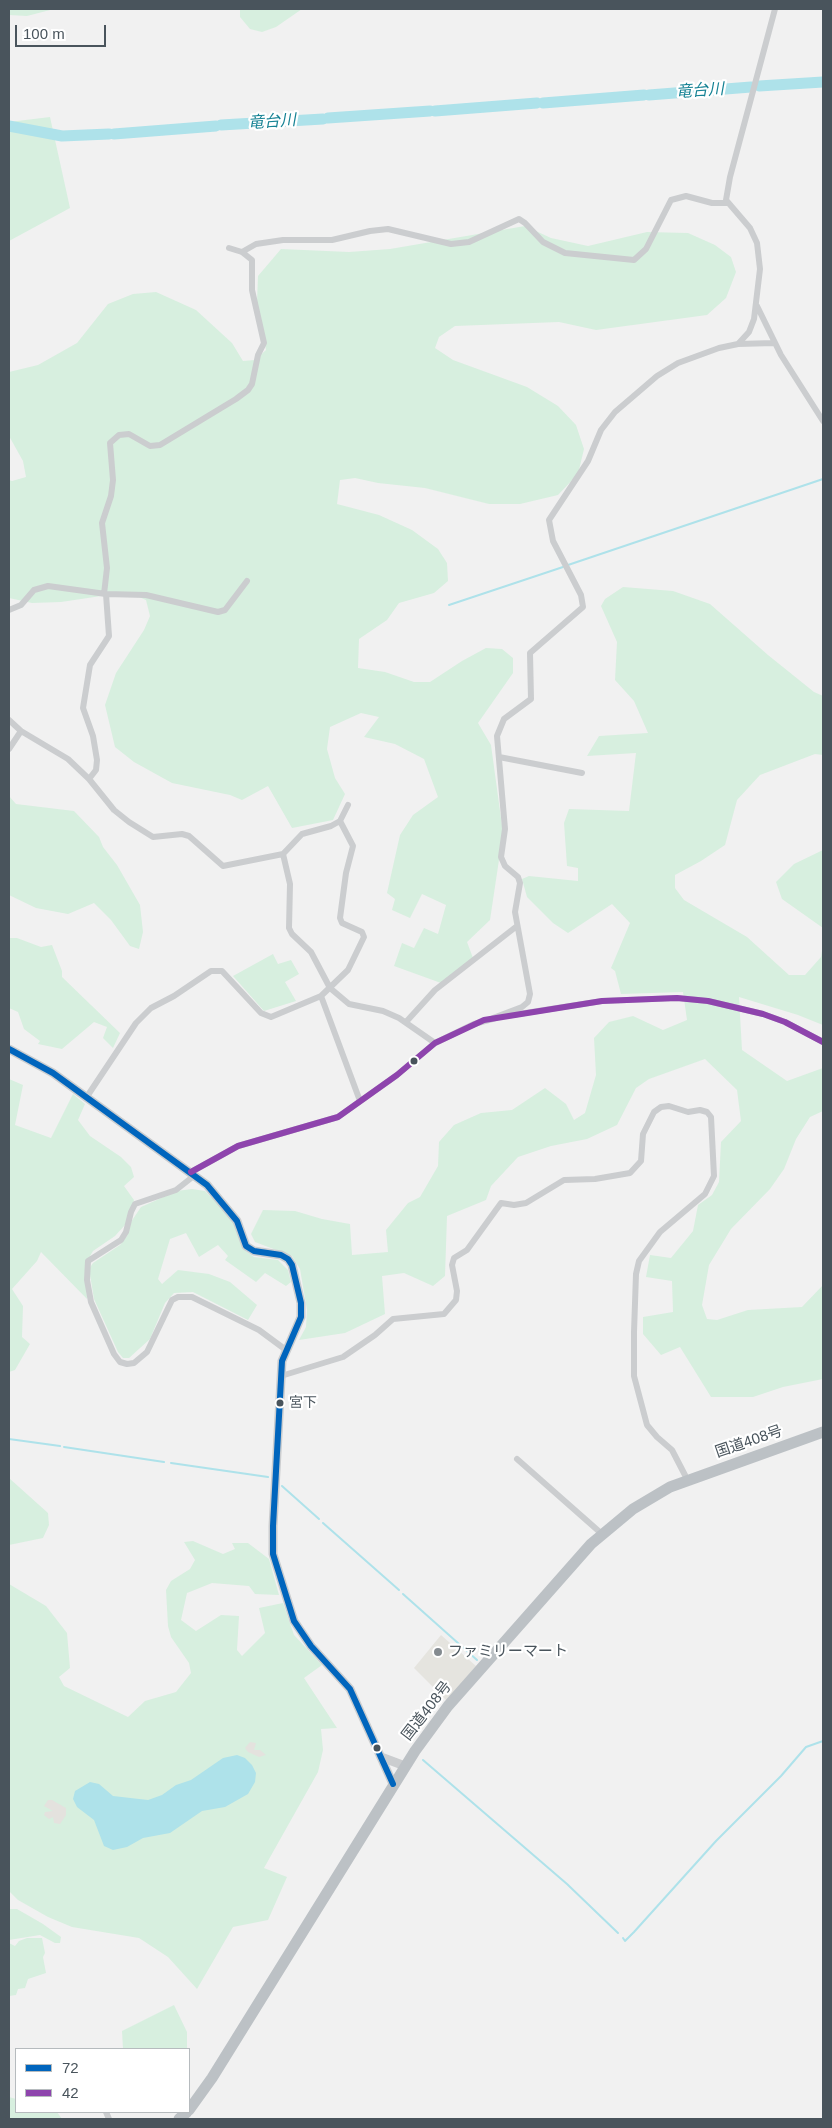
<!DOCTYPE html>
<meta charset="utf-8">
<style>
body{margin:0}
#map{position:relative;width:832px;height:2128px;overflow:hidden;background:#f1f1f1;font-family:Arial,sans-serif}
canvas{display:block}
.frame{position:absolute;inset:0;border:10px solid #49545c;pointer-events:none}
.legend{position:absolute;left:15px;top:2048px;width:175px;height:65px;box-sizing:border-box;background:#fff;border:1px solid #b6bbbe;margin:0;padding:6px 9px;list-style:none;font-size:15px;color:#49545c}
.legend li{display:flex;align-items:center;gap:10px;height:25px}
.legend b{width:25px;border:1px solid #b6bbbe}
.scale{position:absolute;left:15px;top:25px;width:91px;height:22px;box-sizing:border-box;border:2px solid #49545c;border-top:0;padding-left:6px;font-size:15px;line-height:18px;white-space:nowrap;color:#49545c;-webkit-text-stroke:4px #fff;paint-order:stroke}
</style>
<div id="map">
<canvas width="832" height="2128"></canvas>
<div class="frame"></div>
<ul class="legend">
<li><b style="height:6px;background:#0065bd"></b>72</li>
<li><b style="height:6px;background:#8e44ad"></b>42</li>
</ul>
<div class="scale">100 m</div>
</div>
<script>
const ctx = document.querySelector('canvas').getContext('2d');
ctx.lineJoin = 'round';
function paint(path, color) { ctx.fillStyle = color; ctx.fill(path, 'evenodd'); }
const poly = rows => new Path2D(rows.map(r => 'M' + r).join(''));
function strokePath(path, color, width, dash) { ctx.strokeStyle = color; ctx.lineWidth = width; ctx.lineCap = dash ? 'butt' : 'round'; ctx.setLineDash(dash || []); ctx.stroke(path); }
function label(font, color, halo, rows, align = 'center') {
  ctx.font = font + ' Arial,"Noto Sans JP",sans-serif'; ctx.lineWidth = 4.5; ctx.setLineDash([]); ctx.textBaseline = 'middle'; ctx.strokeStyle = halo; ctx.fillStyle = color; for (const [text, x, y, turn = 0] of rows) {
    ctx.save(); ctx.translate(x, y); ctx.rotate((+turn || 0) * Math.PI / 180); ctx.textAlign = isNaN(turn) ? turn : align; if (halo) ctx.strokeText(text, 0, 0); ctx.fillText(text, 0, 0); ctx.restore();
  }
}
paint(poly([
 [441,1635,476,1666,447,1701,414,1668]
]), '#e5e4df');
paint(poly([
 [9,9,54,9,27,16,9,15],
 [240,9,302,9,276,27,262,32,250,29,240,17],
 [50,117,70,208,9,241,9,122],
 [525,226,551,238,588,246,647,232,688,233,715,245,731,257,736,272,726,298,707,315,596,330,559,322,455,326,439,337,435,348,453,360,527,387,558,406,576,425,584,449,578,474,558,495,520,504,489,504,425,488,378,483,355,478,340,480,337,504,379,515,412,530,438,549,447,563,448,581,434,593,399,603,387,620,359,639,358,668,385,672,414,682,430,682,462,661,486,648,502,649,513,658,513,673,478,723,491,745,503,833,490,920,467,942,473,958,441,983,394,966,402,943,414,948,424,928,438,934,446,905,422,894,410,918,392,910,395,899,387,893,400,835,413,815,438,797,424,759,395,744,364,737,379,717,361,713,330,727,327,749,335,778,345,794,333,820,292,828,268,786,242,800,230,795,172,783,134,762,115,747,105,705,116,673,144,630,150,616,146,600,128,592,61,602,32,603,9,598,9,480,12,481,26,477,23,461,9,436,9,372,38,365,77,343,108,304,133,294,156,292,196,310,232,343,243,361,255,360,266,350,257,302,258,276,281,249,349,252,390,249],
 [623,587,673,591,710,604,768,655,814,692,823,696,823,755,815,754,760,775,737,800,725,845,701,861,675,875,675,888,684,900,747,937,789,975,805,975,821,957,823,945,823,1025,798,1015,739,997,742,1050,787,1081,823,1068,823,1111,810,1117,796,1139,784,1169,770,1189,731,1229,709,1265,702,1305,707,1319,717,1320,748,1310,802,1307,823,1285,823,1379,783,1387,753,1397,711,1397,680,1347,661,1355,643,1334,643,1317,673,1312,672,1281,646,1277,650,1255,671,1258,693,1231,698,1205,712,1195,719,1182,721,1142,741,1121,737,1090,705,1059,649,1079,636,1088,617,1125,587,1139,551,1146,518,1157,491,1186,486,1200,447,1216,445,1276,433,1286,404,1273,382,1276,385,1314,345,1333,299,1340,306,1327,307,1310,300,1269,292,1256,255,1242,251,1234,263,1210,295,1211,322,1219,350,1224,352,1255,388,1252,386,1230,408,1203,420,1197,438,1166,439,1142,454,1125,481,1113,512,1110,545,1088,566,1104,574,1120,585,1113,596,1075,594,1038,609,1022,633,1016,663,1030,687,1020,683,992,621,994,615,971,611,968,630,923,612,904,568,933,553,923,527,897,522,879,529,876,578,881,578,868,567,866,564,823,569,809,629,811,636,753,587,756,599,736,648,733,634,701,615,680,617,642,601,606,605,599],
 [9,796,16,804,74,811,99,837,103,847,117,865,140,905,143,932,139,949,130,946,111,920,94,903,68,914,36,908,9,895],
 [823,850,823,928,782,899,776,882,794,864],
 [9,938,17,938,41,947,52,945,62,971,62,977,120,1033,113,1048,103,1038,107,1027,94,1022,62,1049,38,1044,40,1041,24,1029,18,1012,9,1008],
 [273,954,278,964,291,960,299,974,285,982,296,1001,264,1011,233,976],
 [9,1079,23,1085,15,1125,51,1138,73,1094,85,1104,78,1120,90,1136,121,1157,131,1167,134,1177,124,1186,134,1200,125,1225,115,1236,93,1251,86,1263,87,1299,41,1252,37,1261,12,1289,23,1306,22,1337,30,1344,15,1370,9,1372],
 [192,1189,205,1191,222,1208,233,1220,246,1251,254,1257,278,1260,288,1270,291,1282,286,1286,265,1273,256,1282,225,1260,228,1256,218,1245,199,1257,186,1233,170,1239,158,1279,162,1284,178,1270,209,1274,230,1282,257,1305,248,1320,193,1292,174,1293,165,1303,150,1339,129,1358,123,1358,118,1352,94,1299,89,1269,93,1263,120,1245,127,1236,131,1222,141,1207,177,1191],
 [9,1478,48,1513,49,1525,43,1538,9,1545],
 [193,1541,223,1554,235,1549,232,1543,248,1543,269,1559,279,1595,255,1594,249,1586,212,1583,187,1593,181,1620,196,1631,221,1615,239,1616,237,1650,242,1656,265,1633,259,1608,283,1603,294,1635,322,1665,304,1678,337,1728,321,1729,323,1750,318,1772,264,1868,287,1877,268,1920,233,1927,197,1989,168,1957,139,1938,72,1927,48,1917,18,1900,9,1891,9,1584,46,1606,67,1633,70,1668,59,1677,64,1686,128,1717,145,1701,176,1692,191,1673,189,1663,171,1637,168,1626,166,1590,171,1581,190,1569,195,1560,184,1542],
 [9,1909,17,1909,43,1924,61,1937,60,1943,55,1943,40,1935,9,1940],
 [27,1938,42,1938,45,1953,43,1957,46,1973,28,1979,25,1988,18,1989,16,1995,9,1996,9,1943,15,1946,19,1941],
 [174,2005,187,2032,187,2049,123,2049,122,2031],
 [9,2097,16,2099,16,2112,57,2112,62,2119,9,2119]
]), '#d7efdf');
paint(poly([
 [250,1742,256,1743,254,1750,260,1750,266,1755,259,1757,248,1752,245,1748],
 [48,1800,52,1800,66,1808,66,1815,60,1824,54,1823,53,1817,49,1819,44,1815,45,1812,53,1811,44,1806]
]), '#e4e2de');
paint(poly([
 [237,1755,245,1758,252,1765,256,1773,255,1782,248,1794,225,1807,202,1811,170,1833,143,1838,127,1847,113,1850,104,1846,94,1820,77,1807,73,1799,75,1791,90,1782,99,1784,113,1796,148,1800,162,1795,176,1785,191,1780,223,1758]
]), '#aee2ea');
strokePath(poly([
 [568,565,823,479],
 [449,605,563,567],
 [9,1439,60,1446],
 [64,1447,164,1462],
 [171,1463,268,1477],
 [282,1486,319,1519],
 [323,1523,399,1590],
 [403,1594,477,1660],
 [423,1760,567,1884,618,1933],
 [623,1938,625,1941,634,1932,716,1841,781,1776,806,1747,823,1741]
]), '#aee2ea', 2);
strokePath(poly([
 [759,86,823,82],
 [649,95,751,87],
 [543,103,644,95],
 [435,111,537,103],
 [328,118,430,111],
 [221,125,323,119],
 [9,126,62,136,109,134],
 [114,134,216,126]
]), '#aee2ea', 11);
strokePath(poly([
 [242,252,256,244,283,240,332,240,370,231,388,229,451,244,469,242,519,219,525,223,543,242,565,253,634,260,646,249,671,200,686,196,712,203,728,203],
 [757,306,781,355,823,421],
 [738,344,749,332,754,319,760,269,757,243,750,228,726,200,730,177,775,9],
 [104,594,107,568,102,523,111,496,113,480,110,443,119,435,129,434,150,446,160,445,236,399,248,390,252,384,258,355,264,343,252,290,252,260,242,252,229,248],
 [9,610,21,605,34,590,48,586,106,594,146,595,218,612,225,610,247,581],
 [9,720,21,731,68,759,89,779,114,810,129,822,153,837,182,834,189,836,223,866,283,854,302,834,331,826,340,821],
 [9,749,21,731],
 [499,757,582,773],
 [89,779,96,770,97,760,93,736,83,708,90,665,109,636,106,594],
 [283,854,290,884,289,928,292,934,311,952,330,988,349,1004,383,1011,399,1018,435,1043],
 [321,996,360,1101],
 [506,1016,602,1001,677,998,708,1001,763,1014,785,1022,823,1042],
 [493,1018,522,1007,528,1002,530,994,515,912,520,883,518,877,505,866,501,857,505,829,497,736,504,719,531,699,530,653,583,607,581,595,553,541,549,520,588,461,601,430,615,412,657,376,678,363,719,348,738,344,774,343],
 [406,1022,435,990,517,926],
 [86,1098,136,1023,151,1008,174,996,211,971,222,971,261,1013,271,1017,321,996,348,970,364,937,362,932,342,923,340,918,346,873,353,846,340,821,348,805],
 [191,1172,238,1146,338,1117,397,1075,435,1043,474,1024,496,1018],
 [195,1175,176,1190,135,1204,131,1212,126,1232,121,1240,88,1261,87,1280,91,1302,114,1354,120,1362,127,1364,134,1363,147,1352,172,1300,178,1297,192,1297,259,1330,286,1350],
 [281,1376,343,1357,375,1335,393,1319,444,1314,456,1300,457,1291,452,1265,454,1258,467,1250,501,1203,514,1205,526,1203,564,1180,595,1179,630,1173,641,1161,643,1134,654,1112,661,1107,669,1106,688,1112,700,1110,707,1112,711,1117,714,1176,705,1194,660,1232,639,1261,636,1274,634,1332,634,1376,647,1425,657,1437,672,1450,687,1479],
 [517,1459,602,1534],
 [106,2112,109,2119]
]), '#cbcdcf', 6);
strokePath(poly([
 [9,1049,53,1073,207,1185,237,1221,246,1246,254,1251,281,1255,288,1259,292,1265,301,1303,301,1317,282,1361,273,1526,273,1554,294,1621,311,1646,350,1689,393,1784],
 [381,1757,405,1766]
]), '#cbcdcf', 9);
strokePath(poly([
 [189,2110,212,2078,415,1751,448,1706,591,1544,633,1509,670,1487,823,1432],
 [179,2119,187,2112]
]), '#bcc1c5', 11);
strokePath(poly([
 [9,1049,53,1073,207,1185,237,1221,246,1246,254,1251,281,1255,288,1259,292,1265,301,1303,301,1317,282,1361,273,1526,273,1554,294,1621,311,1646,350,1689,393,1784]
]), '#0065bd', 6);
strokePath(poly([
 [191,1172,238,1146,338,1117,397,1075,435,1043,484,1020,602,1001,677,998,708,1001,763,1014,785,1022,823,1042]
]), '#8e44ad', 6);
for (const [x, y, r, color] of [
 [414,1061,4.5,"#49545c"],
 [280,1403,4.5,"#49545c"],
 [438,1652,5,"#848b90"],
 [377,1748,4.5,"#49545c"]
]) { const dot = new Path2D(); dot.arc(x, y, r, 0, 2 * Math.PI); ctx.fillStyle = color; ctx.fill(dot); strokePath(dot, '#fff', 2); }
label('14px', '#49545c', '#fff', [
 ["宮下",289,1403]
], 'left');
label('15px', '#49545c', '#fff', [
 ["国道408号",749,1442,-19],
 ["国道408号",427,1711,-52]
]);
label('15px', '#49545c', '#fff', [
 ["ファミリーマート",448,1652]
], 'left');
label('italic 16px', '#158294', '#fff', [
 ["竜台川",700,91,-4],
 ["竜台川",272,122,-4]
]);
</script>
